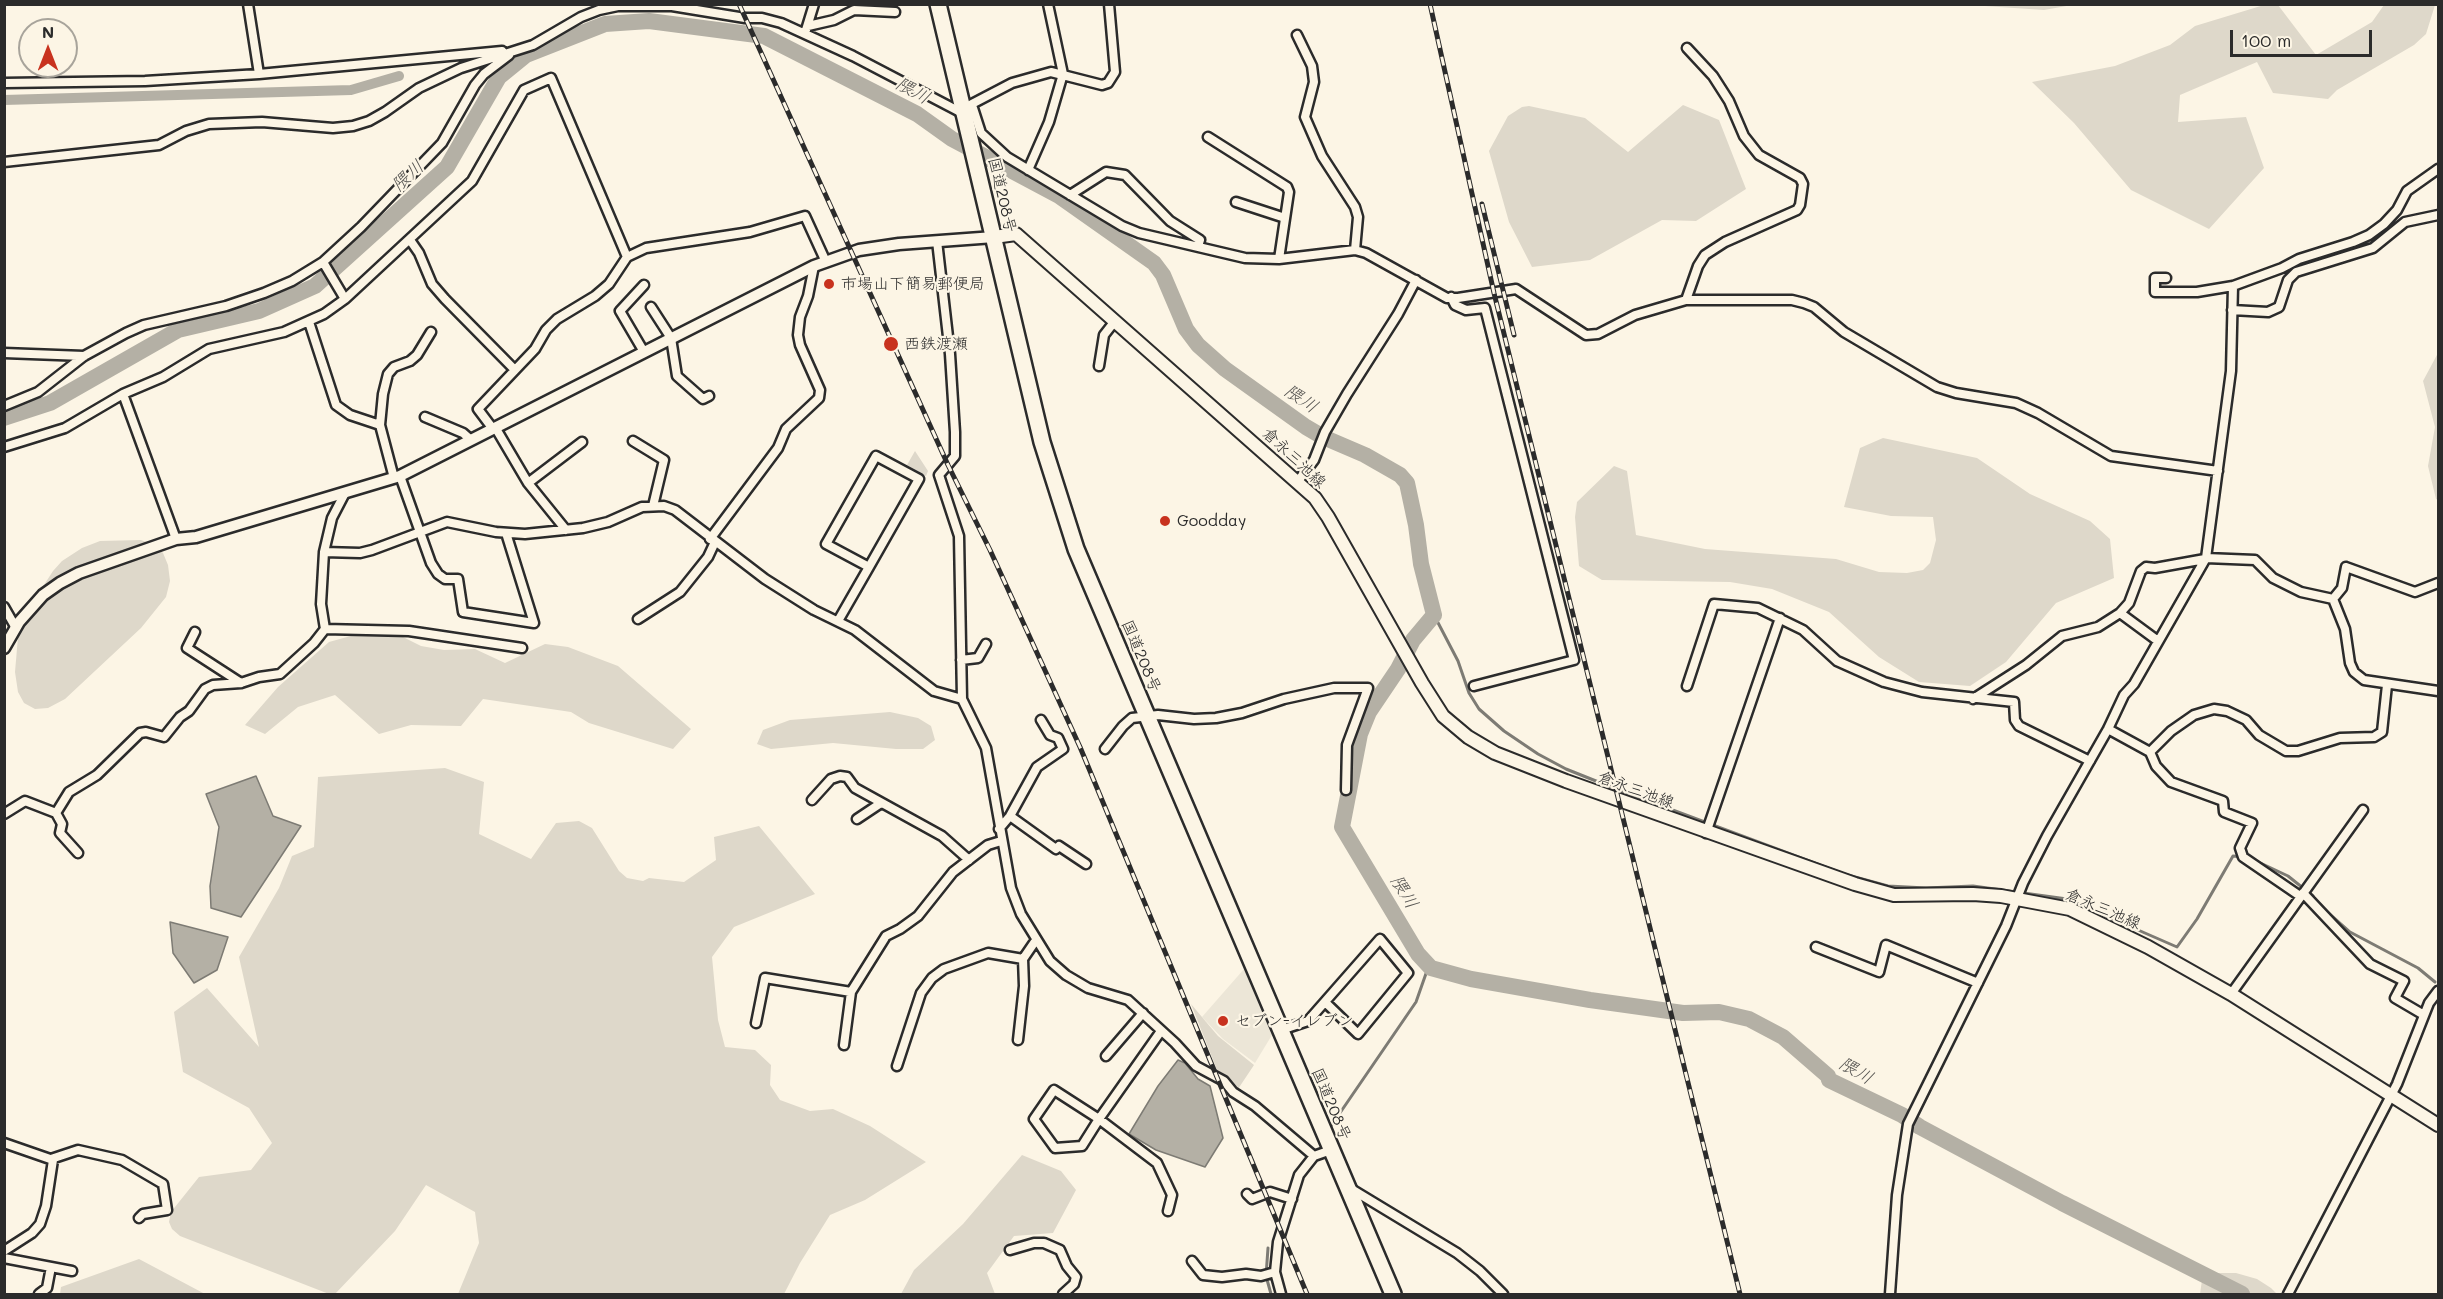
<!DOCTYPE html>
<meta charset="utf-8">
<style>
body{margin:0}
#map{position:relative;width:2443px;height:1299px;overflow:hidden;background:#fcf5e5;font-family:Mali,sans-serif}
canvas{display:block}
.frame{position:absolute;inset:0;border:6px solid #2b2b2b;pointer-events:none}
.north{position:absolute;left:18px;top:18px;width:60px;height:60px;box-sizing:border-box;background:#fcf5e5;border:2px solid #a8a49b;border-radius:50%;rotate:0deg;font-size:16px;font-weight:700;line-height:24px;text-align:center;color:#2b2b2b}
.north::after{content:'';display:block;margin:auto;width:21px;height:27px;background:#c8321e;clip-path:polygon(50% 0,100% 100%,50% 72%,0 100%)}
.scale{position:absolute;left:2230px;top:30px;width:142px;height:27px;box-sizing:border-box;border:3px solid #2b2b2b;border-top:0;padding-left:8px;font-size:18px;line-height:21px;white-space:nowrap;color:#2b2b2b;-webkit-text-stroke:4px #fcf5e5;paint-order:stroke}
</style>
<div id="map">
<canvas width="2443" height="1299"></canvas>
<div class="frame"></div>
<div class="north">N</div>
<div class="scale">100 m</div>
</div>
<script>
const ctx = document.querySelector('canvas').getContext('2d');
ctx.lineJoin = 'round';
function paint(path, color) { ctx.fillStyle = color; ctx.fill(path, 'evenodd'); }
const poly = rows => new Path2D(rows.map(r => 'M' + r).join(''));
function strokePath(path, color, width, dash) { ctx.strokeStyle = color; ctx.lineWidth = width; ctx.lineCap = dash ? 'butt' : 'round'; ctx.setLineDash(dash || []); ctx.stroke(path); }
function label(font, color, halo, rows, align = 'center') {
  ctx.font = font + ' Mali,"Klee One",sans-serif'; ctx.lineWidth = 4.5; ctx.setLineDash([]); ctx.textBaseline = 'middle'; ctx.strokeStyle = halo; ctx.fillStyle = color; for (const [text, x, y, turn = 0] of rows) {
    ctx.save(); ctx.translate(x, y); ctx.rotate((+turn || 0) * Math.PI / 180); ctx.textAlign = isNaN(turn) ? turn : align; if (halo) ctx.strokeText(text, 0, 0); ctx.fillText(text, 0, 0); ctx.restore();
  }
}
paint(poly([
 [1244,969,1272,1035,1255,1063,1223,1039,1202,1017]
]), '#ece6d7');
paint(poly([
 [1970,5,2072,4,2072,5,2044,10],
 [2264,5,2278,5,2316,55,2372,22,2384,5,2435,5,2426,34,2414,45,2337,90,2328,99,2273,93,2257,62,2180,95,2178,122,2246,117,2264,168,2209,229,2131,190,2074,123,2032,82,2115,66,2170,45,2195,26],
 [1683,105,1719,120,1746,189,1696,221,1662,220,1590,260,1532,267,1509,222,1489,151,1508,116,1522,107,1529,106,1585,118,1628,152],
 [2438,353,2438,500,2436,499,2428,466,2435,427,2423,381],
 [1883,438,1977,458,2030,494,2090,521,2110,539,2114,578,2056,603,2006,662,1970,686,1919,682,1879,657,1829,612,1772,589,1730,582,1602,580,1579,566,1575,517,1577,502,1614,466,1627,471,1636,535,1705,549,1836,559,1879,572,1907,573,1923,570,1930,563,1936,540,1933,517,1891,516,1844,507,1860,448],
 [915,451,928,471,926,476,907,465],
 [141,540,155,545,163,553,168,565,170,581,166,597,141,628,65,699,48,708,35,709,24,703,18,692,15,672,18,637,24,616,53,571,62,561,82,548,100,541],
 [358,634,399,635,421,646,444,650,475,649,505,663,545,644,568,647,618,666,691,729,673,749,589,723,571,712,483,699,461,726,411,725,379,734,335,695,298,707,265,734,245,725,278,687,329,642],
 [890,712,918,718,931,726,935,740,923,749,896,749,833,743,771,749,757,744,763,730,790,720],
 [445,768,484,782,479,834,531,859,556,823,579,821,592,828,619,871,627,878,643,881,649,878,684,882,716,860,714,837,759,826,815,894,734,927,712,957,718,1020,725,1047,755,1050,771,1065,770,1085,780,1100,810,1111,833,1109,870,1126,926,1162,865,1200,830,1215,800,1263,784,1294,458,1294,479,1243,475,1212,426,1185,395,1231,335,1294,329,1294,180,1236,172,1229,169,1222,171,1212,199,1177,251,1170,272,1143,249,1108,183,1072,174,1012,207,988,259,1047,239,957,279,888,292,856,314,847,318,777],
 [1191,1004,1218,1036,1254,1065,1238,1089,1224,1074,1217,1070],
 [1022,1155,1061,1171,1076,1190,1053,1233,1014,1236,987,1273,995,1294,901,1294,914,1270,963,1224],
 [139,1259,205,1294,60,1294,61,1287],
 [2203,1273,2236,1273,2257,1279,2271,1288,2277,1294,2200,1294]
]), '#ded8ca');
const water = poly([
 [256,776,273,816,301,826,241,917,211,908,210,886,219,827,206,794,256,776],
 [170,922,228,937,217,970,194,983,173,953,170,922],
 [1178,1060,1185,1063,1198,1079,1210,1086,1223,1138,1205,1167,1156,1150,1129,1134,1158,1086,1178,1060]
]);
paint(water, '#b4b0a5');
strokePath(water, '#7d7b74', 1.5);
strokePath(poly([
 [1434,615,1458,661,1469,693,1479,709,1504,731,1538,754,1566,769,1611,787,1844,874,1888,886,1926,888,1973,886,2067,899,2177,947,2197,919,2233,856,2243,857],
 [2254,860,2288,876,2313,896,2315,901,2350,932,2418,968,2435,982],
 [1331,1126,1416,1002,1429,965],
 [1268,1248,1266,1276,1271,1294]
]), '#7d7b74', 3);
strokePath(poly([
 [4,100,351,90,399,76]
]), '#b4b0a5', 10);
strokePath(poly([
 [4,418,50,403,178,330,259,311,315,286,447,167,499,77,526,55,605,24,649,21,764,36,917,114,952,139,1059,196,1154,263,1163,275,1186,329,1198,345,1225,369,1306,427,1323,437,1365,455,1400,475,1407,483,1416,525,1421,564,1434,615,1413,640,1398,669,1369,712,1360,734,1342,827,1418,954,1431,968,1471,979,1590,1000,1683,1013,1719,1012,1749,1019,1783,1037,1828,1076,1829,1080,1902,1115,1920,1127,2062,1203,2242,1294]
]), '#b4b0a5', 16);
const minor = poly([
 [248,4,259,74],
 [808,26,834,20,854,10,895,12],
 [806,30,814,4],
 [1297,35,1312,66,1314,82,1305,117,1322,156,1355,207,1358,217,1355,250],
 [4,83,145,81,259,74,502,51],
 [972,105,981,133,1007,157,1122,226,1139,233,1245,258,1279,259,1355,250,1366,253,1447,298,1458,298,1516,289,1586,335,1598,334,1635,315,1686,300,1792,300,1804,303,1814,307,1844,332,1937,387,1956,393,2016,403,2038,413,2111,456,2218,471],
 [968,106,1012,83,1051,72,1102,85,1108,83,1115,72,1109,4],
 [1208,137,1287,187,1289,192,1279,259],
 [4,162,159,145,186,131,209,124,262,122,333,128,353,126,369,121,385,112,419,88,461,68,533,45,581,17,599,10,618,6,672,6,745,18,762,18,781,23,853,56,964,114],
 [1028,170,1049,122,1063,74,1048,4],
 [1070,195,1106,172,1125,175,1170,221,1200,240,1198,246],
 [1236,202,1285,218],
 [410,240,419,253,432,284,445,299,514,369],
 [937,241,950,354,955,432,955,456,939,475,959,536,962,699,986,748,1011,888,1021,914,1050,961,1066,975,1088,988,1128,1000,1175,1043,1196,1066,1224,1081,1233,1092,1255,1106,1314,1156],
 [323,262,345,299],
 [2166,278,2155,278,2155,292,2197,292,2233,286,2282,268,2299,259,2353,242,2369,235,2384,224,2397,210,2407,191,2438,169],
 [644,285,620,311,644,352],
 [1451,297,1455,305,1466,310,1485,308,1574,660,1474,686],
 [1686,300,1698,266,1705,255,1725,242,1797,210,1800,205,1803,184,1800,178,1759,155,1744,136,1729,101,1713,76,1687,48],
 [651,307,671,338,677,376,703,399,709,396],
 [2232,310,2268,312,2279,307,2288,280,2296,272,2373,248,2405,222,2438,215],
 [309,322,336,405,350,415,380,425,394,478],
 [4,353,84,356],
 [1099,366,1104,335,1115,321],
 [123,394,176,539],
 [4,406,38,392,84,356,126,333,144,325,226,306,264,293,292,281,323,262,361,227,442,143,475,85,484,74,509,55],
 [425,417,463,433,471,440],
 [380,425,383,394,388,374,394,367,410,361,417,355,431,332],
 [495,427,528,483,566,530],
 [493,429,478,409,535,349,546,330,557,319,595,296,609,284,627,257,646,248,750,232,805,216,826,262],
 [633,441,664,460,653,506],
 [4,447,65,428,123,394,163,377,209,349,284,332,324,314,345,299,472,181,524,90,551,78,627,257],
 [400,476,431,563,438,574,445,579,458,579,463,612,534,623,506,533],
 [1298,481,1314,460,1325,432,1347,394,1398,314,1416,280],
 [528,483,582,442],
 [710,539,778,448,786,429,819,398,820,390,800,345,798,335,800,317,808,296,814,266],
 [324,552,360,553,372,550,447,522,496,532,525,534,583,528,608,522,642,507,664,506,675,510,765,579,814,610,855,630,934,691,962,699],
 [2206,558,2255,560,2273,578,2301,592,2333,599,2345,629,2350,663,2354,672,2364,680,2438,691],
 [2333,599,2342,588,2346,567,2415,592,2438,583],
 [4,607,16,628],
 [2120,613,2158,641],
 [638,619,680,592,708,557,715,542],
 [838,621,869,567,919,479,876,456,826,544,869,567],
 [325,629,409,631,522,648],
 [195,632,187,648,241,683],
 [961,660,978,658,986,644],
 [1687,686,1714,604,1758,608,1803,630,1837,661,1884,682,1922,692,2014,702,2015,720,2019,726,2090,761],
 [1973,699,2026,665,2062,636,2098,627,2120,613,2129,603,2141,571,2146,567,2155,568,2205,559],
 [2108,729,2150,752,2156,766,2171,782,2223,801,2224,812,2252,823,2240,848,2243,857,2300,896],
 [1105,749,1123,726,1132,718,1158,715,1194,719,1216,718,1242,713,1284,699,1334,688,1368,688,1347,745,1346,790],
 [2150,752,2171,731,2194,715,2214,709,2227,711,2246,720,2259,735,2286,751,2298,751,2340,738,2374,737,2382,732,2387,685],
 [812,800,831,779,840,776,847,777,855,788,942,836,969,860],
 [56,813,69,792,97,775,140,733,146,732,164,737,180,717,189,711,205,689,213,685,241,683,259,677,280,674,314,643,325,629,321,604,324,552,332,518,345,493],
 [4,814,25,801,56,813,62,824,60,833,78,853],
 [1010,816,1056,849,1059,846,1086,864],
 [857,819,881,803],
 [999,829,1010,816,1037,767,1063,749,1058,738,1050,735,1041,720],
 [1706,833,1780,618],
 [2303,893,2370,964,2404,981,2395,998,2424,1015],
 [1816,947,1879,972,1886,945,1978,983],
 [1023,959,1036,940],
 [2231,994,2363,810],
 [756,1023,765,978,851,992],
 [1281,1030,1308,1021,1380,939,1408,973,1358,1034,1325,1002],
 [1161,1031,1099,1119,1082,1146,1055,1148,1034,1119,1054,1090,1099,1119,1157,1163,1172,1195,1168,1211],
 [844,1045,851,992,886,936,900,929,918,916,953,872,988,845,1001,841],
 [1106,1056,1143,1013],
 [897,1066,921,993,932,978,944,969,988,953,1023,959,1024,986,1018,1040],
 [4,1143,53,1160,46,1206,40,1224,32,1233,4,1251],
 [51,1159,78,1150,122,1160,163,1184,167,1210,143,1214,139,1218],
 [1348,1187,1457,1253,1480,1271,1503,1294],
 [1247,1194,1252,1199,1270,1192,1292,1199],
 [1010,1250,1034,1243,1044,1243,1060,1250,1067,1266,1076,1277,1074,1284,1063,1294],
 [4,1258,72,1271],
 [1192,1261,1203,1275,1222,1277,1246,1274,1261,1276,1275,1272],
 [39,1294,47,1288,51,1267],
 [1281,1294,1275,1272,1278,1242,1299,1175,1314,1156,1331,1150],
 [1890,1294,1897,1195,1908,1124,2006,926,2023,883,2047,836,2108,729,2124,695,2134,684,2206,558,2231,371,2233,286],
 [2288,1294,2397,1084,2429,1003,2438,991]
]);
const tertiary = poly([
 [4,648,19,622,43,595,60,583,79,573,176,539,196,537,400,476,814,266,859,250,899,244,994,237]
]);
const secondary = poly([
 [994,237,1016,234,1315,498,1328,517,1422,683,1443,716,1468,737,1495,753,1566,781,1855,884,1894,895,1973,894,2001,896,2070,909,2148,947,2231,994,2438,1125]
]);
const trunk = poly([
 [938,4,1042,442,1076,549,1393,1294]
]);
strokePath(minor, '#2b2b2b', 13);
strokePath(tertiary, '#2b2b2b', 15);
strokePath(secondary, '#2b2b2b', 16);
strokePath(trunk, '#2b2b2b', 20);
strokePath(minor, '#fcf5e5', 8);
strokePath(tertiary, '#fcf5e5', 10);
strokePath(secondary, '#fcf5e5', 12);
strokePath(trunk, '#fcf5e5', 15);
const rail = poly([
 [739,4,948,465,990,550,1080,747,1307,1294],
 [1430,4,1494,293,1740,1294],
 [1482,204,1514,335]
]);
strokePath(rail, '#2b2b2b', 5);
strokePath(rail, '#fcf5e5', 3, [9]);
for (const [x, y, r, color] of [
 [829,284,6,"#c8321e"],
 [891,344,8,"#c8321e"],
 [1165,521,6,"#c8321e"],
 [1223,1021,6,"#c8321e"]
]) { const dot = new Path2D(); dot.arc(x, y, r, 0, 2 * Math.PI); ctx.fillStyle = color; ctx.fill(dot); strokePath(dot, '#fcf5e5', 2); }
label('16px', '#2b2b2b', '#fcf5e5', [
 ["国道208号",1002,195,77],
 ["倉永三池線",1294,458,43],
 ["国道208号",1141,656,67],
 ["倉永三池線",1636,790,20],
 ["倉永三池線",2103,909,23],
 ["国道208号",1331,1104,67]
]);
label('16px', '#2b2b2b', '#fcf5e5', [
 ["市場山下簡易郵便局",841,284],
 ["西鉄渡瀬",904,344],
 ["Goodday",1177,521],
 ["セブン-イレブン",1235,1021]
], 'left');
label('italic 18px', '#545350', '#fcf5e5', [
 ["隈川",913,91,29],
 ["隈川",408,176,-42],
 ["隈川",1301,399,34],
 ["隈川",1404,892,59],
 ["隈川",1856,1071,30]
]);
</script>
